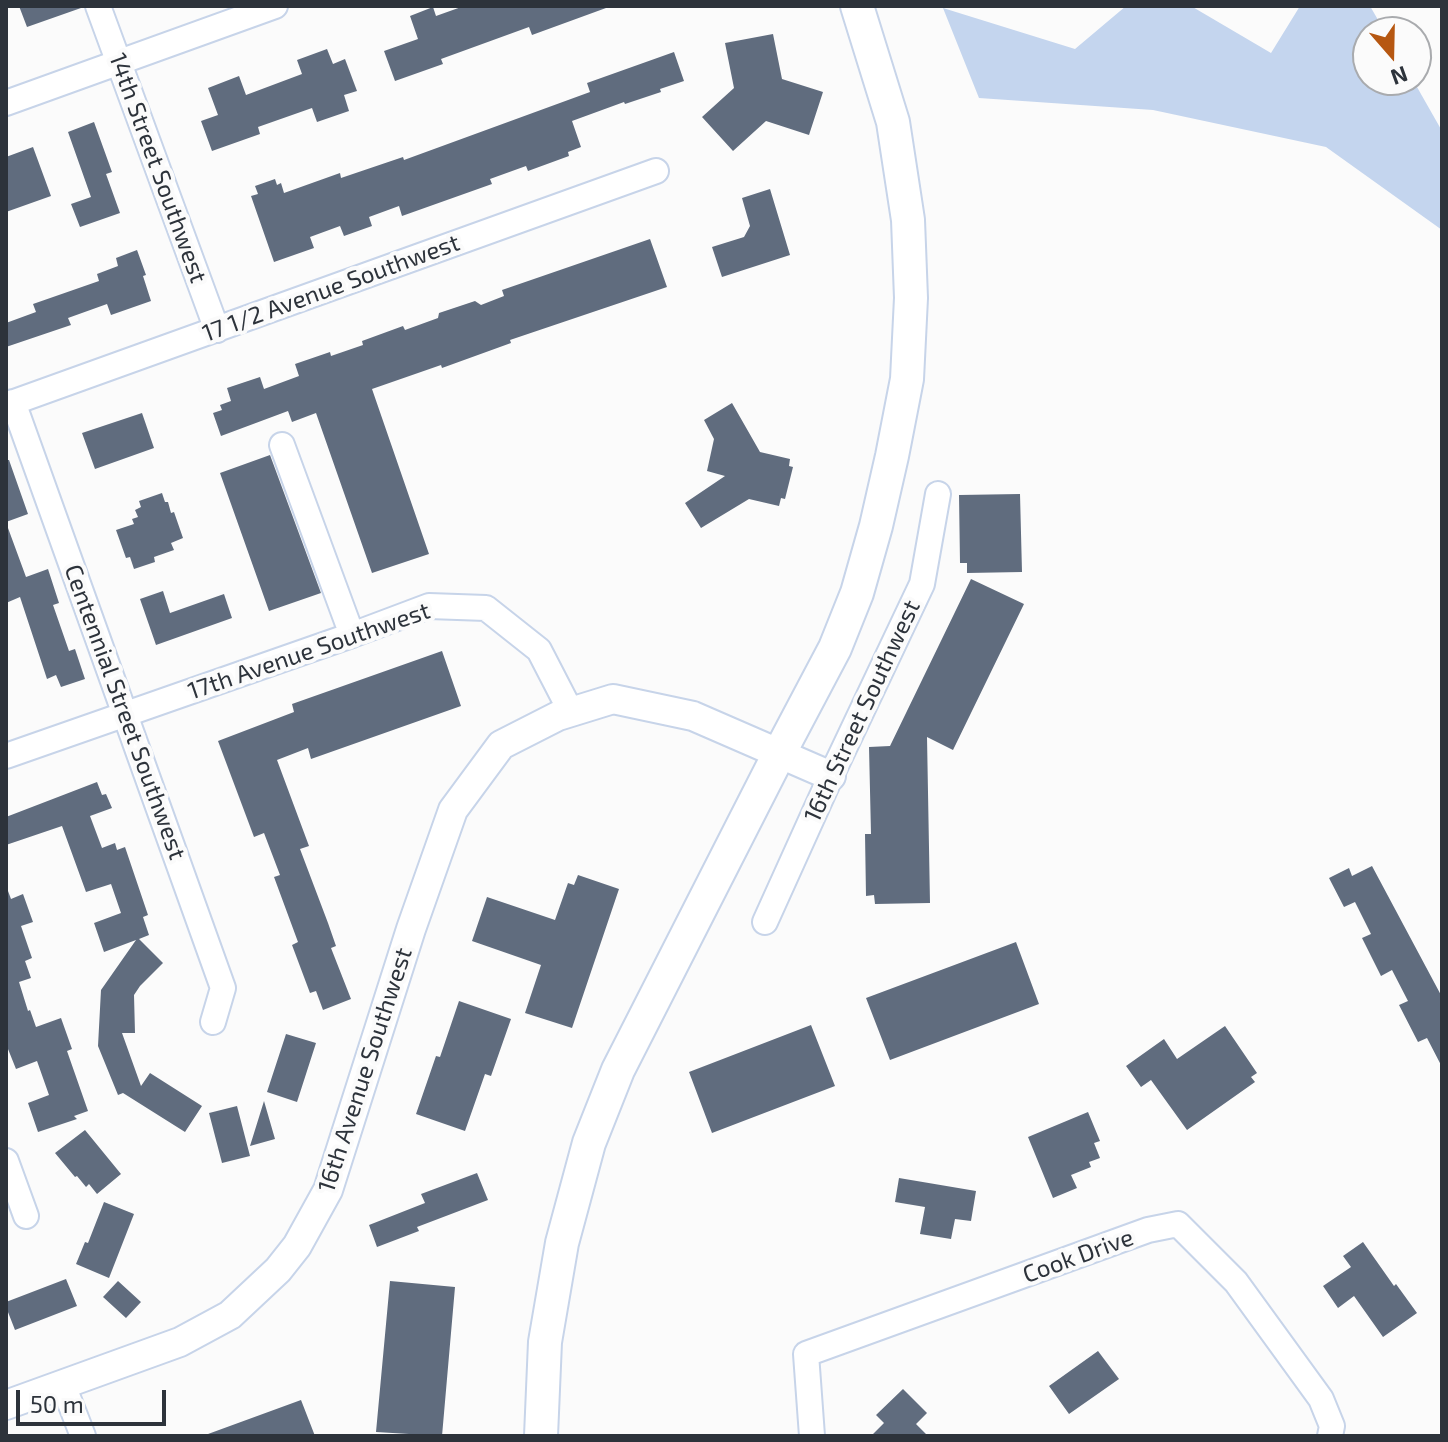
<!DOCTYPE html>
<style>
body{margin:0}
#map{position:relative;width:1448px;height:1442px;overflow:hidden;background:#fbfbfb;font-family:"Exo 2",sans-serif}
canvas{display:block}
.frame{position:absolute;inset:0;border:8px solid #2d333b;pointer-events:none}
.north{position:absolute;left:1352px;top:16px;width:80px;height:80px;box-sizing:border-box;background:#fbfbfb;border:2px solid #a9abae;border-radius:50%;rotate:160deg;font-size:22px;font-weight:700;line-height:32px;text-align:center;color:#2d333b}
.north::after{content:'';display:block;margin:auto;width:28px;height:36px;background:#b65711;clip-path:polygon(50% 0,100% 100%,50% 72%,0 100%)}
.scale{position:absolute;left:16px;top:1390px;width:150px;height:36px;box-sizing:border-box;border:4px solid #2d333b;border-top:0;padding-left:10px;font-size:24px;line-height:28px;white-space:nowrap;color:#2d333b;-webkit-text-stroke:6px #fbfbfb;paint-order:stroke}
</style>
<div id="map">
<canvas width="1448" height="1442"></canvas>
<div class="frame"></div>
<div class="north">N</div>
<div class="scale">50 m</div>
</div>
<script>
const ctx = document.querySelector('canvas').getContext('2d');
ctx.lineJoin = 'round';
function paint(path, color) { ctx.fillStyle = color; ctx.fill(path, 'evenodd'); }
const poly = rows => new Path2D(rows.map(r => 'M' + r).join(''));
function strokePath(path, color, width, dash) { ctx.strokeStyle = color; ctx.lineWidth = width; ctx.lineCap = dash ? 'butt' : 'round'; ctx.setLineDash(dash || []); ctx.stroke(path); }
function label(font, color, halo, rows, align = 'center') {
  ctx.font = font + ' "Exo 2",sans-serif'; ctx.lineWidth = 8; ctx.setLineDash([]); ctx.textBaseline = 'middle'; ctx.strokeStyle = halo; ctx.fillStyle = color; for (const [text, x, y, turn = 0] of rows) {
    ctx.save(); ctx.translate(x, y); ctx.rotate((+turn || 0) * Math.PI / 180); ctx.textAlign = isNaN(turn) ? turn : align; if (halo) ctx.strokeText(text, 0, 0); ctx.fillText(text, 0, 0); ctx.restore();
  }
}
paint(poly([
 [1126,6,1191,6,1271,53,1300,6,1370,6,1385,32,1368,32,1368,80,1413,80,1442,131,1442,230,1326,147,1153,110,979,98,943,8,1075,49]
]), '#c4d5ee');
paint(poly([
 [19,6,80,6,81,8,27,27],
 [464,6,606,6,606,8,532,35,529,27,441,59,443,64,395,81,384,51,418,39,410,16,433,7,436,16],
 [773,34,782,79,823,92,809,135,766,121,733,151,702,117,734,88,725,43],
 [327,49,333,64,345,59,357,91,344,95,349,111,317,122,312,108,258,127,260,134,212,151,201,121,218,115,208,88,239,76,246,95,302,74,297,60],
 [674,52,684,81,660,89,661,92,625,104,624,102,572,121,581,147,568,152,569,156,528,171,526,166,490,179,492,184,402,216,399,206,369,217,372,226,344,236,340,226,310,237,314,248,274,262,251,196,258,194,255,186,275,179,277,185,281,183,284,193,340,173,341,178,403,157,404,160,590,92,587,83],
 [94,122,112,172,106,174,120,213,80,227,71,204,91,197,68,132],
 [33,147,51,196,6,212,6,157],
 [770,189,790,255,722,277,712,247,744,237,750,226,742,198],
 [650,239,667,287,510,340,511,343,442,368,441,365,372,389,429,554,372,573,316,413,292,422,288,411,221,436,213,413,222,410,220,405,231,401,227,388,260,377,264,389,299,376,295,364,330,352,331,356,363,345,362,341,403,326,405,330,438,318,439,313,475,301,481,305,504,296,502,290],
 [137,250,146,275,143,276,151,301,111,315,107,304,68,318,71,325,6,347,6,323,36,312,33,304,99,281,97,274,118,266,116,258],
 [732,403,760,452,790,459,789,466,793,467,785,499,781,498,779,506,749,499,701,528,685,503,725,476,707,471,714,439,704,420],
 [142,413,154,448,95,469,82,433],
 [270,455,321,593,269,611,220,473],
 [6,460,9,460,28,514,6,522],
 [162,493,165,502,168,502,171,513,174,512,183,538,171,543,174,550,154,557,155,562,134,569,130,557,126,558,116,530,134,524,132,519,138,517,135,510,141,507,139,501],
 [1020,494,1022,572,967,573,967,563,960,563,959,495],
 [6,528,8,528,26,577,48,569,59,603,53,605,69,651,75,649,85,679,61,687,56,675,47,679,20,597,6,603],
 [971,579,1024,604,953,750,927,737,930,903,875,904,874,895,866,896,865,834,871,834,869,747,890,746],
 [163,591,170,613,224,594,232,618,156,645,140,599],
 [442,651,461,706,311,759,308,748,277,760,309,846,300,849,328,923,336,946,331,948,351,999,323,1010,316,991,310,993,292,945,298,942,274,877,280,875,264,833,254,837,218,741,294,712,292,704],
 [97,782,102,795,106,794,112,808,90,816,102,848,115,843,117,850,125,847,148,915,143,917,149,935,139,939,163,963,140,986,134,995,135,1033,122,1033,141,1086,150,1073,202,1106,185,1132,123,1093,118,1095,98,1046,101,990,136,940,104,952,94,923,121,913,111,884,86,892,62,826,6,845,6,817],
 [1372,866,1442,997,1442,1067,1427,1038,1418,1042,1399,1005,1408,1001,1392,970,1381,976,1362,938,1371,934,1355,902,1344,907,1329,878,1349,868,1352,876],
 [578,875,619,889,572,1028,525,1013,541,965,472,941,487,897,555,920,568,883,574,885],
 [6,891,8,891,11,899,23,894,33,922,21,926,32,958,25,961,31,978,19,982,28,1011,30,1010,36,1027,61,1018,72,1049,67,1051,88,1111,74,1116,77,1119,38,1132,28,1103,49,1095,37,1061,16,1069,6,1044],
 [1016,942,1039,1004,890,1060,866,998],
 [459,1001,511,1019,491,1076,485,1074,465,1131,416,1114,436,1056,440,1057],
 [811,1025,835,1086,712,1133,689,1072],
 [1225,1026,1257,1073,1251,1077,1255,1082,1187,1130,1151,1080,1141,1087,1126,1066,1164,1039,1177,1059],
 [286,1034,316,1043,297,1102,267,1092],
 [264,1101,275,1139,250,1146],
 [237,1106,250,1156,222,1163,209,1113],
 [1088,1112,1100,1141,1094,1143,1100,1158,1089,1162,1091,1167,1071,1175,1077,1188,1053,1198,1028,1137],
 [85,1130,121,1174,97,1194,89,1184,86,1187,77,1176,75,1177,55,1153],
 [477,1173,488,1200,417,1227,419,1231,377,1247,369,1225,425,1203,421,1194],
 [899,1178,976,1191,971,1221,955,1219,951,1239,920,1234,925,1207,895,1202],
 [104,1202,134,1214,109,1278,76,1264,85,1242,88,1243],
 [1363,1242,1394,1286,1396,1284,1417,1313,1383,1337,1354,1296,1338,1308,1323,1286,1351,1267,1343,1256],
 [66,1279,77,1306,15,1330,6,1307,6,1302],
 [118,1281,141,1302,126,1318,103,1297],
 [390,1281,455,1287,442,1436,376,1432],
 [1098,1351,1119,1379,1069,1414,1049,1386],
 [903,1389,927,1413,916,1424,928,1436,871,1436,884,1423,876,1415],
 [301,1400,315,1436,208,1436,208,1434]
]), '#606c7e');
const minor = poly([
 [98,6,217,330],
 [6,103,275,6],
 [13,402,223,988,213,1022],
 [6,405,656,171],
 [282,445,352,635],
 [6,756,352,635,429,606,486,608,539,650,571,712],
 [765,922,831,776,922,584,938,494],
 [6,1161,26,1216],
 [63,1385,83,1436],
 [812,1436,806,1354,1148,1230,1178,1224,1236,1282,1321,1399,1332,1426,1330,1436]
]);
const tertiary = poly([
 [6,1405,180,1342,230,1315,278,1270,297,1246,328,1190,411,929,453,810,501,745,558,716,613,699,693,716,831,776]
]);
const secondary = poly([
 [541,1436,545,1342,562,1243,589,1143,618,1070,779,754,835,648,857,593,876,526,892,456,907,379,911,298,908,220,893,122,857,6]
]);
strokePath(minor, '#c7d4e9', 28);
strokePath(tertiary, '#c7d4e9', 32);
strokePath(secondary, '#c7d4e9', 36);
strokePath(minor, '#fff', 24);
strokePath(tertiary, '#fff', 28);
strokePath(secondary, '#fff', 32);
label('24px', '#2d333b', '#fbfbfb', [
 ["14th Street Southwest",158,168,70],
 ["17 1/2 Avenue Southwest",331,288,-20],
 ["17th Avenue Southwest",309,651,-19],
 ["16th Street Southwest",862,711,-65],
 ["Centennial Street Southwest",125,712,70],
 ["16th Avenue Southwest",365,1070,-72],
 ["Cook Drive",1078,1256,-20]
]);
</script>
